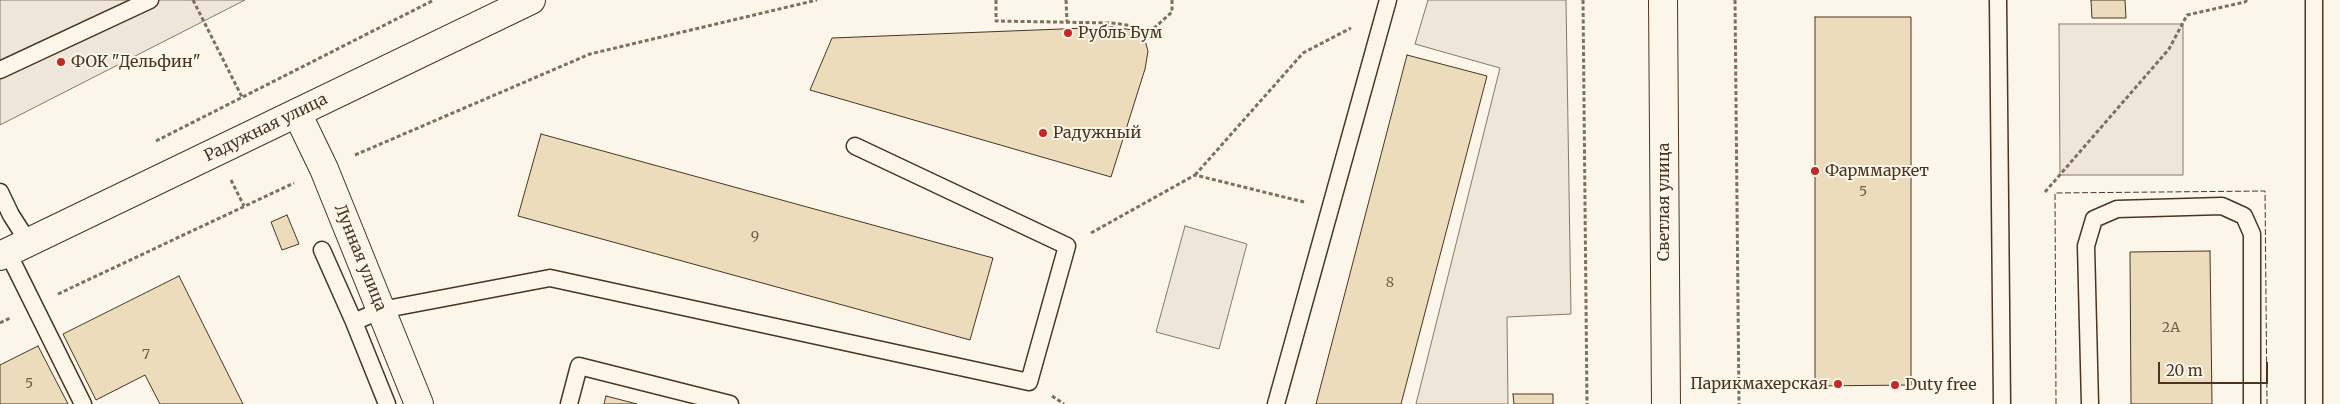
<!DOCTYPE html>
<meta charset="utf-8">
<style>
body{margin:0}
#map{position:relative;width:2340px;height:404px;overflow:hidden;background:#fbf6e9;font-family:Merriweather,serif}
canvas{display:block}
.scale{position:absolute;left:2158px;top:362px;width:110px;height:22px;box-sizing:border-box;border:2px solid #4a3520;border-top:0;padding-left:6px;font-size:15px;line-height:18px;white-space:nowrap;color:#4a3520;-webkit-text-stroke:4px #fbf6e9;paint-order:stroke}
</style>
<div id="map">
<canvas width="2340" height="404"></canvas>
<div class="scale">20 m</div>
</div>
<script>
const ctx = document.querySelector('canvas').getContext('2d');
ctx.lineJoin = 'round';
function paint(path, color) { ctx.fillStyle = color; ctx.fill(path, 'evenodd'); }
const poly = rows => new Path2D(rows.map(r => 'M' + r).join(''));
function strokePath(path, color, width, dash) { ctx.strokeStyle = color; ctx.lineWidth = width; ctx.lineCap = dash ? 'butt' : 'round'; ctx.setLineDash(dash || []); ctx.stroke(path); }
function label(font, color, halo, rows, align = 'center') {
  ctx.font = font + ' Merriweather,serif'; ctx.lineWidth = 4; ctx.setLineDash([]); ctx.textBaseline = 'middle'; ctx.strokeStyle = halo; ctx.fillStyle = color; for (const [text, x, y, turn = 0] of rows) {
    ctx.save(); ctx.translate(x, y); ctx.rotate((+turn || 0) * Math.PI / 180); ctx.textAlign = isNaN(turn) ? turn : align; if (halo) ctx.strokeText(text, 0, 0); ctx.fillText(text, 0, 0); ctx.restore();
  }
}
const green = poly([
 [0,0,245,0,0,125,0,0],
 [1428,0,1566,0,1571,314,1507,317,1508,404,1416,404,1500,68,1415,44,1428,0],
 [2059,24,2183,24,2183,175,2060,175,2059,24],
 [1185,226,1247,244,1219,349,1156,332,1185,226]
]);
paint(green, '#ede6d9');
strokePath(green, '#887966', 1);
const building = poly([
 [2091,0,2125,0,2126,18,2092,18,2091,0],
 [1815,17,1911,17,1911,385,1815,386,1815,17],
 [1112,27,1133,30,1144,37,1148,51,1145,69,1111,177,810,90,832,38,1112,27],
 [1407,55,1487,76,1401,404,1316,404,1407,55],
 [541,134,993,258,970,340,518,216,541,134],
 [287,215,299,244,282,250,271,222,287,215],
 [2210,251,2212,404,2131,404,2130,252,2210,251],
 [179,276,243,404,160,404,145,375,96,400,63,334,179,276],
 [38,346,68,404,0,404,0,365,38,346],
 [1513,394,1553,394,1553,404,1514,404,1513,394],
 [606,396,637,404,604,404,606,396]
]);
paint(building, '#ecdcbc');
strokePath(building, '#4a3520', 1);
const lane = poly([
 [1998,0,2002,404],
 [2314,0,2314,404],
 [0,70,150,0],
 [0,192,11,215,29,243],
 [322,250,354,322],
 [8,253,83,404],
 [387,404,354,322,381,310,550,278,1029,382,1067,246,855,146],
 [569,404,579,366,730,404],
 [1276,404,1388,0],
 [2090,404,2086,246,2094,219,2117,209,2222,206,2244,216,2252,234,2252,404]
]);
const street = poly([
 [1663,0,1666,404],
 [297,113,324,169,419,404]
]);
const secondary = poly([
 [0,256,531,0]
]);
strokePath(lane, '#4a3520', 19);
strokePath(street, '#4a3520', 30);
strokePath(secondary, '#4a3520', 30);
strokePath(poly([
 [193,0,242,97],
 [996,0,996,21,1112,23,1134,26,1147,34],
 [1066,0,1067,22],
 [1583,0,1587,404],
 [1735,0,1739,404],
 [1144,37,1172,12,1172,0],
 [156,141,434,0],
 [355,155,590,54,817,0],
 [1195,175,1303,53,1351,28],
 [231,180,244,206],
 [2045,192,2169,49,2187,15,2245,2,2247,0],
 [1091,233,1195,175,1304,202],
 [58,294,294,183],
 [0,323,10,318],
 [1052,396,1064,404]
]), '#7f6f5c', 3, [4, 2.5]);
strokePath(lane, '#fbf6e9', 16);
strokePath(street, '#fbf6e9', 28);
strokePath(secondary, '#fbf6e9', 28);
strokePath(poly([
 [2056,404,2055,193,2265,191,2267,404]
]), '#4a3520', 1, [6, 2.5]);
for (const [x, y, r, color] of [
 [1068,33,5,"#c62828"],
 [61,62,5,"#c62828"],
 [1043,133,5,"#c62828"],
 [1815,171,5,"#c62828"],
 [1838,384,5,"#c62828"],
 [1895,385,5,"#c62828"]
]) { const dot = new Path2D(); dot.arc(x, y, r, 0, 2 * Math.PI); ctx.fillStyle = color; ctx.fill(dot); strokePath(dot, '#fbf6e9', 2); }
label('14px', '#725f47', null, [
 ["5",1863,192],
 ["9",755,237],
 ["8",1390,283],
 ["2А",2171,328],
 ["7",146,355],
 ["5",29,384]
]);
label('16px', '#4a3520', '#fbf6e9', [
 ["Рубль Бум",1078,33],
 ["ФОК \"Дельфин\"",71,62],
 ["Радужный",1053,133],
 ["Фарммаркет",1825,171],
 ["Парикмахерская",1828,384,"right"],
 ["Duty free",1905,385]
], 'left');
label('16px', '#4a3520', '#fbf6e9', [
 ["Радужная улица",266,128,-26],
 ["Светлая улица",1664,202,-90],
 ["Лунная улица",360,258,68]
]);
</script>
